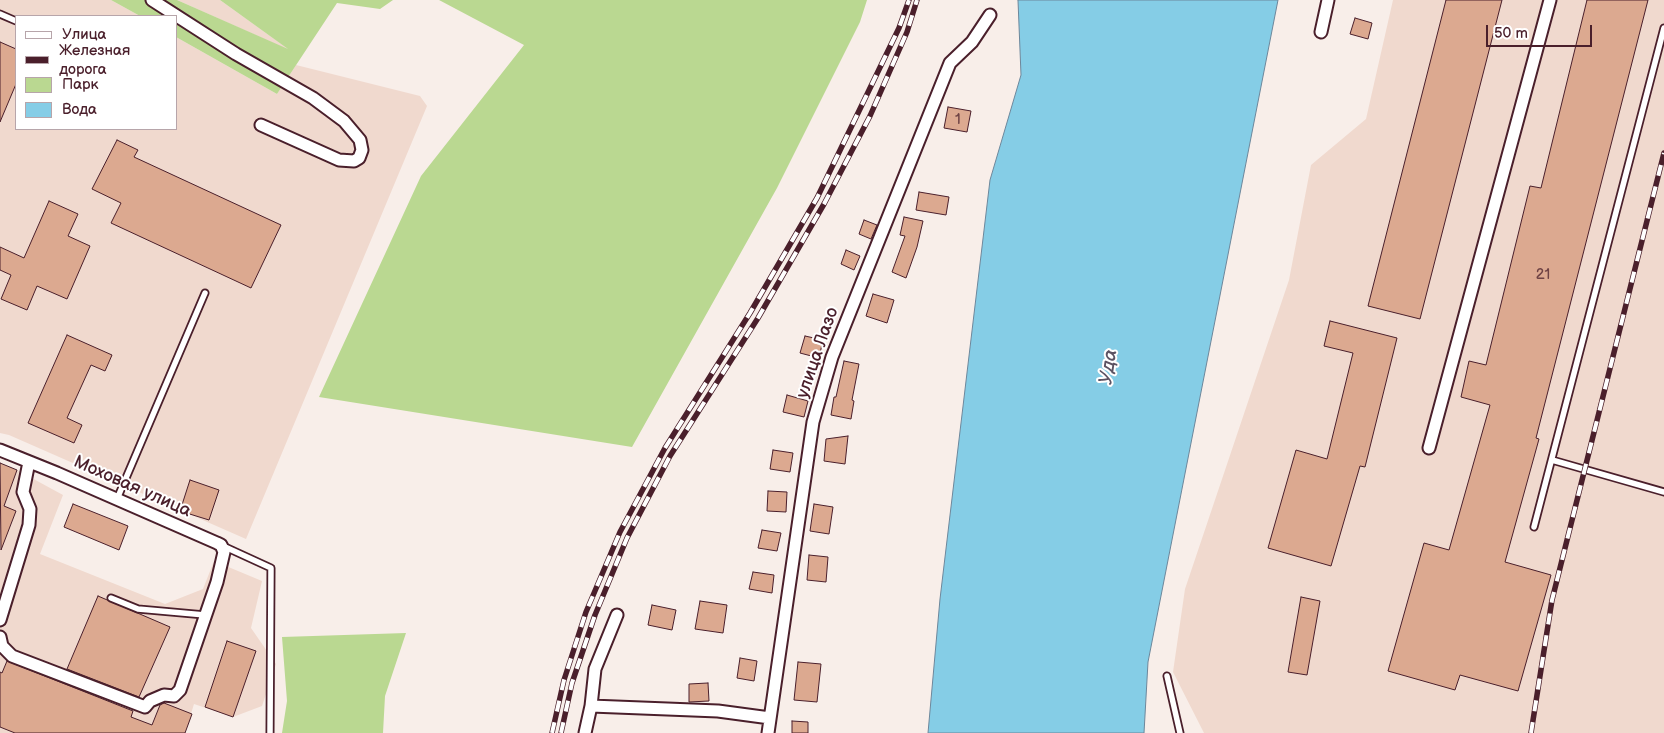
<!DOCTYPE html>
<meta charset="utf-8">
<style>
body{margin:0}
#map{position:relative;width:1664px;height:733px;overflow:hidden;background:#f8eee9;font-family:"Balsamiq Sans",sans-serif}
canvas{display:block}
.legend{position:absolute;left:15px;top:15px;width:162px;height:115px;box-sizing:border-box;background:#fff;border:1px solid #b7a5aa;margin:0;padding:6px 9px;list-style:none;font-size:15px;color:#4a1f2b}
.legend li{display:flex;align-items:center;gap:10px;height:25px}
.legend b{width:25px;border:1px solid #b7a5aa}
.scale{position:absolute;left:1486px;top:25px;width:106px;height:22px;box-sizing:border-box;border:2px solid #4a1f2b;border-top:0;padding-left:6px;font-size:15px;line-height:18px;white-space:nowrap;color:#4a1f2b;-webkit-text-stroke:4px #fff;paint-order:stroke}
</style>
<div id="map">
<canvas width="1664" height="733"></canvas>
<ul class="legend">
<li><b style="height:6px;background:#fff"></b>Улица</li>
<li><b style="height:6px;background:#4a1f2b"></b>Железная дорога</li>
<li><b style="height:14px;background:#bad891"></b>Парк</li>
<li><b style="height:14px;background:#85cde6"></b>Вода</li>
</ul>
<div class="scale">50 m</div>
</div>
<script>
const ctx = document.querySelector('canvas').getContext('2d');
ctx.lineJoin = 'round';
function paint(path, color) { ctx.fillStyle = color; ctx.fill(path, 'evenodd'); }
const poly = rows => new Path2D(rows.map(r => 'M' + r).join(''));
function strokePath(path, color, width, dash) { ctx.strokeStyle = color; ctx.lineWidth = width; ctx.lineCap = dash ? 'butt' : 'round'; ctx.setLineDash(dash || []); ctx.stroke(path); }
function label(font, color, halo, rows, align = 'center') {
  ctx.font = font + ' "Balsamiq Sans",sans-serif'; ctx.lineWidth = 4; ctx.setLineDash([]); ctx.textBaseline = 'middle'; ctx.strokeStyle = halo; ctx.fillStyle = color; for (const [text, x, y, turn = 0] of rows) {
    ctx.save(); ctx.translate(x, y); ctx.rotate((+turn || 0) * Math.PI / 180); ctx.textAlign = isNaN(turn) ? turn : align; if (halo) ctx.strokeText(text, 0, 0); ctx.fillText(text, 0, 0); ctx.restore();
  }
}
paint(poly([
 [0,0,111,0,140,16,16,16,16,129,176,129,176,37,277,94,296,65,420,96,427,106,246,539,9,435,0,433],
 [177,0,220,0,291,51],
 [1393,0,1664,0,1664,733,1204,733,1173,672,1185,589,1289,280,1311,165,1366,119],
 [0,463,17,470,63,495,40,554,165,604,203,589,214,561,262,581,251,628,276,664,262,706,233,717,194,704,185,733,0,733]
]), '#f0d9ce');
paint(poly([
 [111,0,177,0,288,49,220,0,393,0,380,9,337,3,277,94,176,37,176,16,140,16],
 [439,0,867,0,860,22,777,188,632,447,319,397,421,176,524,45],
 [406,633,385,696,383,733,282,733,287,701,282,637]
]), '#bad891');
const water = poly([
 [1018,0,1278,0,1148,662,1144,733,928,733,940,599,990,180,1021,75,1018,0]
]);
paint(water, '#85cde6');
strokePath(water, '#6d879b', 1);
const building = poly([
 [1446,0,1502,0,1420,319,1368,306,1446,0],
 [1587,0,1648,0,1536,438,1539,439,1505,562,1551,575,1518,691,1460,675,1455,690,1388,671,1424,543,1449,550,1490,405,1461,397,1469,361,1486,365,1530,186,1541,188,1587,0],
 [1355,18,1372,23,1368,39,1350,34,1355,18],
 [0,42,16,49,16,84,0,122,0,42],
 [948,107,971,111,967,132,944,128,948,107],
 [117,140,138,150,134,157,281,225,251,288,111,223,121,203,92,189,117,140],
 [919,192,949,197,946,215,916,210,919,192],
 [49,201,78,214,68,236,90,246,67,299,37,286,27,310,1,299,11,275,0,270,0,247,24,258,49,201],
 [904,217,923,221,917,247,906,278,892,272,905,236,900,235,904,217],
 [864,220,877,225,871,239,859,234,864,220],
 [846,250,860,256,854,270,841,264,846,250],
 [873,294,894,300,887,323,866,316,873,294],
 [1330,321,1397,338,1365,467,1360,466,1331,566,1268,548,1296,450,1327,459,1353,353,1324,346,1330,321],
 [67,335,112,355,105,371,91,365,67,418,82,425,74,443,28,423,67,335],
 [805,336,823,340,819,358,800,353,805,336],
 [844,361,859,364,852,400,854,401,851,419,831,415,834,397,836,397,844,361],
 [787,395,808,401,804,417,783,412,787,395],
 [848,436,845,464,824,461,826,439,848,436],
 [773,450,793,453,790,472,770,469,773,450],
 [0,463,17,470,4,506,16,511,1,550,0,463],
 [190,480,219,490,209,520,180,511,190,480],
 [768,491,787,492,786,512,767,511,768,491],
 [73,504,128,526,119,550,64,527,73,504],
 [814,504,833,507,829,534,810,531,814,504],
 [762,530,781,533,777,551,758,548,762,530],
 [809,555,828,557,826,582,807,580,809,555],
 [753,572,774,575,772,593,749,589,753,572],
 [98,596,170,627,139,697,67,669,98,596],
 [1301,597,1320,601,1307,675,1288,672,1301,597],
 [700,601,727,605,723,633,695,629,700,601],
 [652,605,676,610,672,630,648,625,652,605],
 [227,641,256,651,233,717,205,707,227,641],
 [740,658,757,661,754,681,737,678,740,658],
 [7,661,133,711,131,717,152,725,160,705,164,703,192,714,185,733,15,733,0,727,0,672,2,673,7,661],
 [798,662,821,664,817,702,794,700,798,662],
 [708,683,709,701,689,702,689,684,708,683],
 [792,721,808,722,808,733,792,733,792,721]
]);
paint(building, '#dca990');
strokePath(building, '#4a1f2b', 1);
const service = poly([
 [0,14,16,21],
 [1552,460,1664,492],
 [117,499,205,293],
 [1534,527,1664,28],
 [223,546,271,568,270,733],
 [111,598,138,609,205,615],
 [1167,676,1180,733]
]);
const minor = poly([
 [152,0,236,54,313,98,344,121,360,140,362,150,359,158,354,161,339,160,261,125],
 [1321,32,1328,0],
 [1429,448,1550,0],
 [0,450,57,473,217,543,221,545,224,552,217,582,180,690,174,696,164,695,150,701,145,707,12,656,2,646,0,637],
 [0,620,29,525,30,509,23,492,29,462],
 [591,706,718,711,770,718],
 [585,733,591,706,595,669,617,615],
 [768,733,813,422,832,357,950,63,972,42,990,15]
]);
strokePath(service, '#4a1f2b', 9);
strokePath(minor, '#4a1f2b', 15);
strokePath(service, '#fff', 5.5);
strokePath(minor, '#fff', 11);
const rail = poly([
 [552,733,564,680,586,612,620,532,665,448,750,313,817,198,899,28,909,0],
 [561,733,572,683,595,615,627,538,670,456,758,318,824,204,870,116,907,32,917,0],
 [1531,733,1552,600,1664,153]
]);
strokePath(rail, '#4a1f2b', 5.5);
strokePath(rail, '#fff', 4, [11]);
label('15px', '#6e4244', null, [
 ["1",958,120],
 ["21",1543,275]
]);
label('18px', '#4a1f2b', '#fff', [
 ["улица Лазо",818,353,-71],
 ["Моховая улица",132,487,24]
]);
label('italic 19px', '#5c5363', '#fff', [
 ["Уда",1109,367,-81]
]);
</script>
